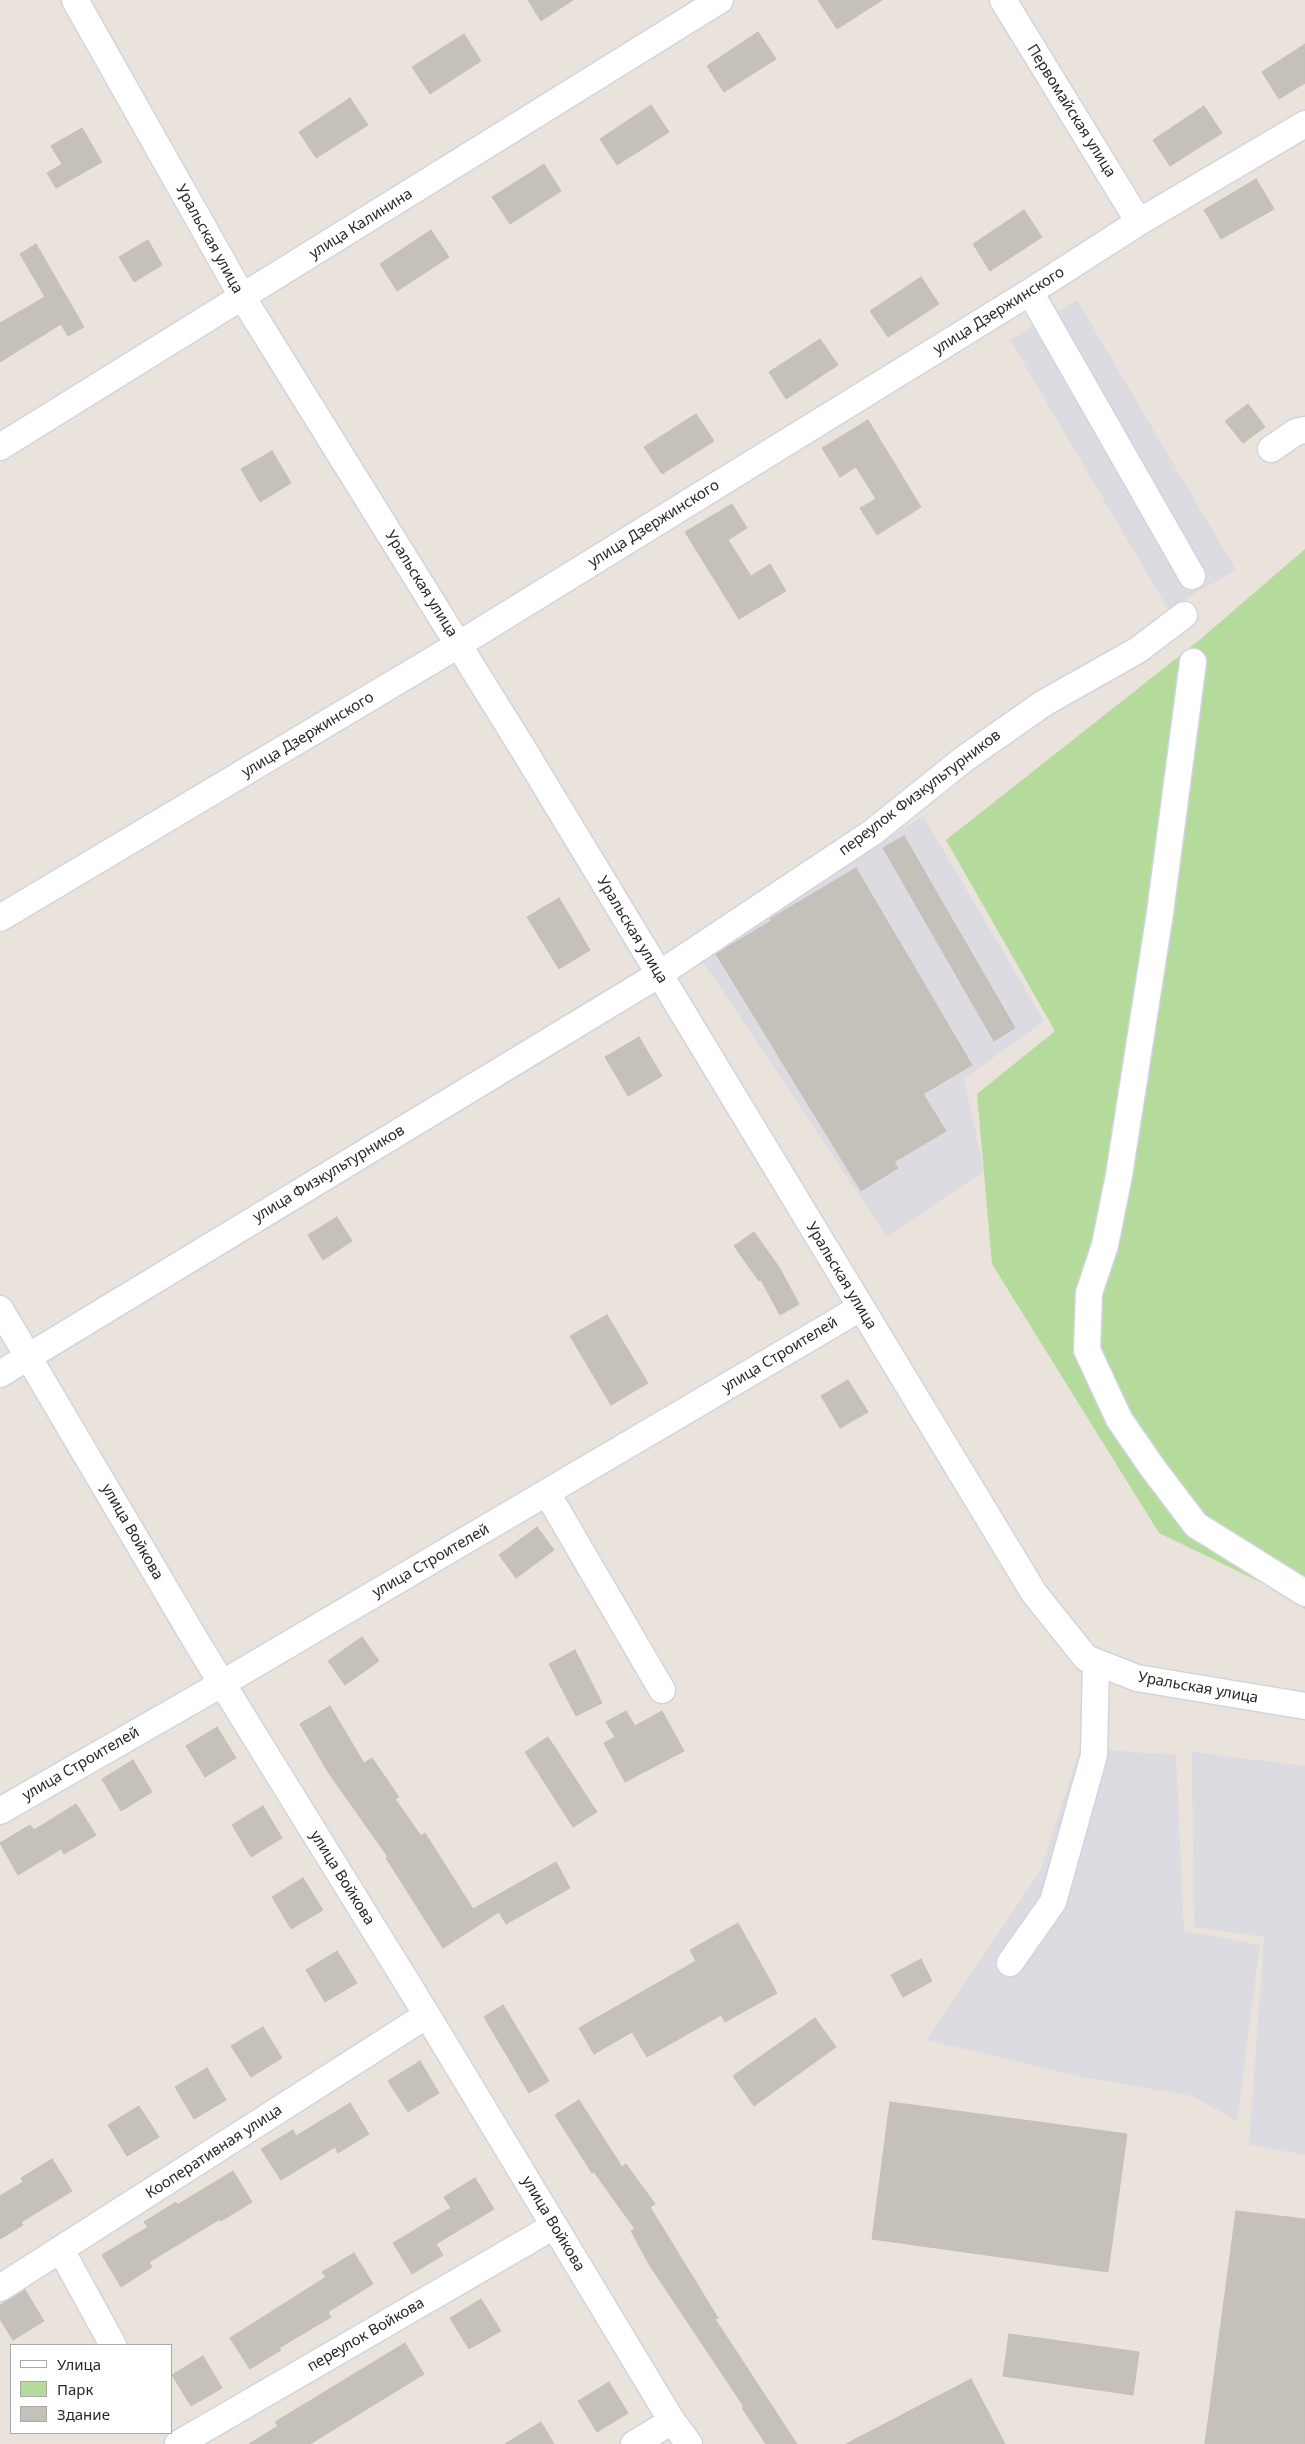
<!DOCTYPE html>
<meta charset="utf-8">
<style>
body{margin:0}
#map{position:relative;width:1305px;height:2444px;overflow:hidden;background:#e9e3db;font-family:"Noto Sans",sans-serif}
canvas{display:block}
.legend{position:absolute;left:10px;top:2344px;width:162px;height:90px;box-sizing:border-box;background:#fff;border:1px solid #a9a9a9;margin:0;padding:6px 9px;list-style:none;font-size:15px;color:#282828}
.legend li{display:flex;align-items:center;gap:10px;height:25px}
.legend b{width:25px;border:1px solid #a9a9a9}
</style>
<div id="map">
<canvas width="1305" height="2444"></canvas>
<ul class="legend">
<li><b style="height:6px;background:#fff"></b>Улица</li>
<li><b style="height:14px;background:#b5db9c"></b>Парк</li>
<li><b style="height:14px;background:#c5c1ba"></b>Здание</li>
</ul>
</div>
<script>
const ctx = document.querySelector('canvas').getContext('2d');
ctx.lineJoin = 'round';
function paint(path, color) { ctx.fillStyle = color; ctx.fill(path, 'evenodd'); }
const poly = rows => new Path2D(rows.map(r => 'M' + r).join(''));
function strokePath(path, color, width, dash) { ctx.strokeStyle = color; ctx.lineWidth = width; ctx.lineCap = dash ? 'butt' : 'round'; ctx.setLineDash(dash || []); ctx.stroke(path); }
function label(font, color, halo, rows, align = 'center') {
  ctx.font = font + ' "Noto Sans",sans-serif'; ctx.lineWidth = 4; ctx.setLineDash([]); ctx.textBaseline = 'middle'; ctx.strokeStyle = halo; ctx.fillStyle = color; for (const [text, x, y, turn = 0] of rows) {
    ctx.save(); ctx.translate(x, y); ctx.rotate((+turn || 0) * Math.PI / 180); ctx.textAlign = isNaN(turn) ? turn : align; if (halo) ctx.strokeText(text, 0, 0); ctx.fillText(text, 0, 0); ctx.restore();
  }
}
paint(poly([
 [1077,300,1236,570,1168,609,1010,340],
 [923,816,1044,1021,964,1079,984,1171,887,1237,701,959],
 [1080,1748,1176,1755,1184,1931,1260,1945,1237,2121,1192,2096,1083,2077,926,2040,1041,1870],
 [1192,1752,1305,1766,1305,2155,1249,2145,1264,1937,1194,1927]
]), '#dddbe2');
paint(poly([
 [1305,549,1305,1609,1293,1598,1159,1533,992,1264,977,1094,1055,1031,946,840,1197,642]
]), '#b5db9c');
const building = poly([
 [528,0,573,0,541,21,528,0],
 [818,0,882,0,837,29,818,0],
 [758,32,776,59,724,92,707,66,758,32],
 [464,34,481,61,430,94,412,67,464,34],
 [1305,44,1305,83,1279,99,1262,72,1305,44],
 [350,98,368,125,316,158,299,132,350,98],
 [651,105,669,132,617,165,600,139,651,105],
 [1204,106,1222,133,1170,166,1153,140,1204,106],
 [82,128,102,162,56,188,47,173,62,164,51,146,82,128],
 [544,164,561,191,510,224,492,197,544,164],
 [1256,179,1274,209,1221,239,1204,210,1256,179],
 [1024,210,1042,237,990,271,973,244,1024,210],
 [431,230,449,257,397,291,380,264,431,230],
 [148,240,162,265,134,282,119,257,148,240],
 [36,244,84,327,68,336,61,324,0,362,0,323,45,297,20,254,36,244],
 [921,277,939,304,888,337,870,311,921,277],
 [820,339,838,365,786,399,769,372,820,339],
 [1248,404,1265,427,1243,443,1225,421,1248,404],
 [696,414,714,441,662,474,644,447,696,414],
 [868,420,921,507,877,535,860,508,876,499,856,467,840,477,822,448,868,420],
 [272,451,291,483,260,502,241,469,272,451],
 [732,504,747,528,728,540,751,576,770,564,786,591,739,619,685,532,732,504],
 [904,836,1015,1028,994,1041,883,848,904,836],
 [856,868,972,1065,923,1094,946,1131,894,1162,898,1168,861,1191,716,954,771,921,770,919,856,868],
 [559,898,590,950,559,969,527,917,559,898],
 [639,1037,662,1076,628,1096,605,1057,639,1037],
 [337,1217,352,1241,323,1260,308,1235,337,1217],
 [754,1232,779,1267,799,1304,780,1315,761,1280,759,1281,734,1246,754,1232],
 [607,1315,648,1383,611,1405,570,1336,607,1315],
 [848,1380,868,1412,840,1428,821,1396,848,1380],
 [537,1527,554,1550,516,1578,499,1555,537,1527],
 [362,1637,379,1661,345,1685,328,1661,362,1637],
 [575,1650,602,1703,576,1716,549,1664,575,1650],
 [330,1706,364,1763,372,1758,399,1797,395,1799,421,1836,425,1833,473,1909,556,1862,570,1888,506,1924,499,1912,443,1948,386,1858,388,1857,328,1772,300,1724,330,1706],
 [626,1711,635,1726,662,1711,684,1751,625,1782,604,1743,615,1737,606,1722,626,1711],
 [217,1727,236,1758,205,1777,186,1746,217,1727],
 [548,1737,597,1812,573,1827,525,1752,548,1737],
 [133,1760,152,1792,121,1811,102,1779,133,1760],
 [76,1804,96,1835,64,1854,61,1849,18,1875,0,1843,30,1825,34,1830,76,1804],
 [263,1806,282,1838,251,1857,232,1825,263,1806],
 [303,1878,323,1910,291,1929,272,1897,303,1878],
 [738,1923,777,1993,725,2022,721,2015,647,2057,632,2032,594,2054,579,2028,696,1961,690,1950,738,1923],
 [337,1951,357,1983,325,2002,306,1970,337,1951],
 [921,1959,932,1981,903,1997,891,1975,921,1959],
 [503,2005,549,2081,529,2093,484,2017,503,2005],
 [815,2018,836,2047,754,2106,733,2076,815,2018],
 [263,2027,282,2058,251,2077,231,2046,263,2027],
 [420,2061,439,2093,408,2112,388,2081,420,2061],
 [207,2068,226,2100,194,2119,175,2087,207,2068],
 [579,2100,622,2167,626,2164,655,2204,650,2207,718,2318,715,2319,797,2444,766,2444,742,2408,744,2407,650,2266,631,2231,635,2229,594,2172,592,2173,555,2115,579,2100],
 [890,2102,1127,2134,1108,2272,872,2239,890,2102],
 [350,2103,369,2134,338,2153,335,2147,281,2180,261,2149,293,2130,296,2136,350,2103],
 [139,2106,159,2137,127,2156,108,2125,139,2106],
 [52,2159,72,2191,21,2222,23,2225,0,2239,0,2196,23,2182,21,2178,52,2159],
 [233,2171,252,2202,221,2221,220,2219,149,2262,152,2267,121,2287,102,2255,148,2227,144,2222,176,2202,177,2205,233,2171],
 [475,2178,494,2209,436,2244,443,2255,412,2274,393,2243,451,2208,444,2197,475,2178],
 [1236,2211,1305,2219,1305,2444,1205,2444,1236,2211],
 [354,2253,373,2284,328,2312,331,2317,279,2348,281,2350,250,2369,230,2338,326,2277,322,2272,354,2253],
 [25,2290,44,2321,13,2340,0,2319,0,2305,25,2290],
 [481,2299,501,2331,469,2349,450,2318,481,2299],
 [1009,2334,1139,2352,1133,2395,1003,2376,1009,2334],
 [405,2343,424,2374,310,2444,249,2444,278,2426,275,2422,405,2343],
 [203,2356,222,2388,191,2406,172,2375,203,2356],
 [971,2379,1005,2444,846,2444,971,2379],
 [609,2382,628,2413,597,2432,578,2401,609,2382],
 [541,2422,554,2444,505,2444,541,2422]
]);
paint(building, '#c5c1ba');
strokePath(building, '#c4beb5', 1);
const minor = poly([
 [75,0,243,298,525,752,1034,1593,1086,1658,1096,1662,1137,1678,1305,1706],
 [1003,0,1139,222],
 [1030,292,1192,576],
 [0,447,720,0],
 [1271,449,1296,432,1305,430],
 [1193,662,1160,913,1119,1175,1105,1245,1089,1293,1087,1350,1119,1419,1152,1467,1196,1525,1305,1593],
 [0,918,458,645,1030,292,1139,222,1305,124],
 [0,1309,199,1646,427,2015,672,2421,689,2444],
 [0,1374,658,975,873,832,964,759,1044,703,1138,650,1184,615],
 [547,1493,662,1690],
 [0,1811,223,1683,860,1308],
 [1010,1963,1053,1902,1094,1755,1096,1662],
 [61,2250,113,2345],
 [0,2288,427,2015],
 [178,2444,554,2226],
 [634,2444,672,2421]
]);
strokePath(minor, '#d1d4e0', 29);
strokePath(minor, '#fff', 26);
label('15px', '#282828', '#fff', [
 ["Первомайская улица",1071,111,58],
 ["улица Калинина",361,224,-32],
 ["Уральская улица",209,239,61],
 ["улица Дзержинского",999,311,-32],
 ["улица Дзержинского",654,524,-32],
 ["Уральская улица",421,584,58],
 ["улица Дзержинского",308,735,-31],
 ["переулок Физкультурников",920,793,-37],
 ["Уральская улица",632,930,59],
 ["улица Физкультурников",329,1174,-31],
 ["Уральская улица",841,1276,59],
 ["улица Строителей",780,1355,-31],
 ["улица Войкова",132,1532,60],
 ["улица Строителей",431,1561,-30],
 ["Уральская улица",1198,1688,10],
 ["улица Строителей",81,1764,-30],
 ["улица Войкова",342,1878,58],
 ["Кооперативная улица",214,2152,-33],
 ["улица Войкова",553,2224,59],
 ["переулок Войкова",366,2335,-30]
]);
</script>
